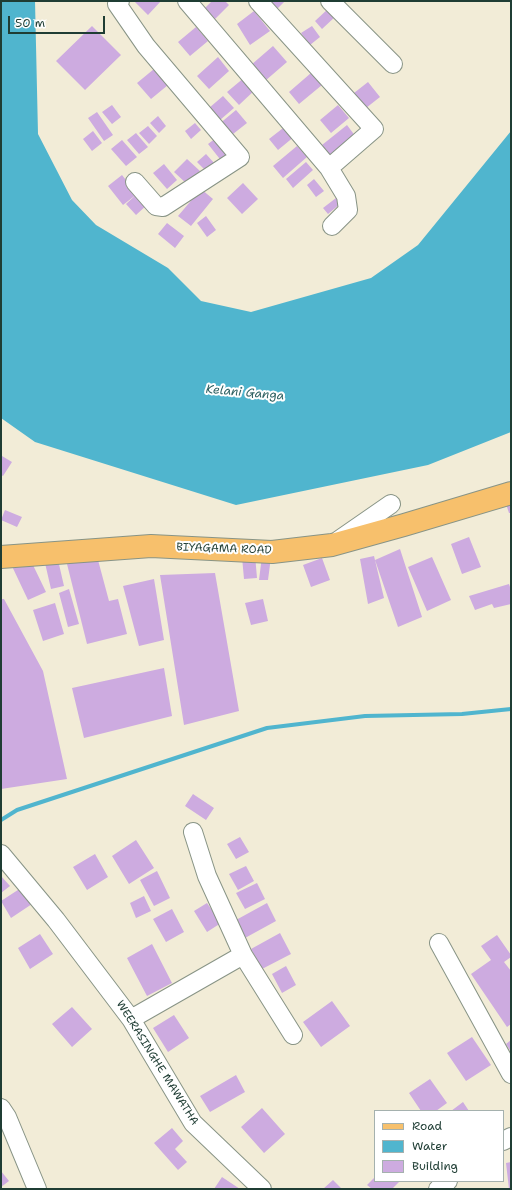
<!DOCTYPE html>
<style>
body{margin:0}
#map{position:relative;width:512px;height:1190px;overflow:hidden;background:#f2ecd7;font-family:"Shantell Sans",sans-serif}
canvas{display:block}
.frame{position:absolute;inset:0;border:2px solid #1f3d34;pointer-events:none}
.legend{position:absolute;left:374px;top:1110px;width:130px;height:72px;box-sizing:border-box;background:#fff;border:1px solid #a5b1ae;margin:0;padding:5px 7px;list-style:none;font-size:12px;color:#1f3d34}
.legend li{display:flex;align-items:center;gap:8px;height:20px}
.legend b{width:20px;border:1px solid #a5b1ae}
.scale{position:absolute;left:8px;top:16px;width:97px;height:18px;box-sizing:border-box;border:2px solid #1f3d34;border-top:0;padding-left:5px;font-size:12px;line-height:14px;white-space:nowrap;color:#1f3d34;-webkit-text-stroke:3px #fff;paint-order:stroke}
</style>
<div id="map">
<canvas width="512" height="1190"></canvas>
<div class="frame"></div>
<ul class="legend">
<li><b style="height:5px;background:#f7c06c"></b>Road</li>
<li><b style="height:11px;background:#50b5ce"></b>Water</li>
<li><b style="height:11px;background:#cdabe0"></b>Building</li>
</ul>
<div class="scale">50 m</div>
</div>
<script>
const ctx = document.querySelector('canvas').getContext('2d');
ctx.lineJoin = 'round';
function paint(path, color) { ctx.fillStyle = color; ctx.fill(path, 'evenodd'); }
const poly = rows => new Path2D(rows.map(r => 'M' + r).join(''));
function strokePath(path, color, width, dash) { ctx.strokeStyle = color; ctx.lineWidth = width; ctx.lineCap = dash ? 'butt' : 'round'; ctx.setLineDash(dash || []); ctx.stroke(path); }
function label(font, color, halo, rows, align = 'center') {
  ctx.font = font + ' "Shantell Sans",sans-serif'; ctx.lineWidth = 4; ctx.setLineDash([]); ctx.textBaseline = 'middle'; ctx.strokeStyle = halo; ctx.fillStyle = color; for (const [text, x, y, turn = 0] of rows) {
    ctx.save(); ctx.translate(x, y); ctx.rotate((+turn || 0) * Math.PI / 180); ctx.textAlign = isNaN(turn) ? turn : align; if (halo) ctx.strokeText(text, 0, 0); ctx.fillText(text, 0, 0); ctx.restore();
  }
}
paint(poly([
 [1,1,35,1,38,134,72,200,96,225,168,268,201,301,251,312,371,278,418,245,511,131,511,432,428,465,236,505,35,442,1,418]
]), '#50b5ce');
strokePath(poly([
 [1,820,17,810,267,728,365,716,462,714,511,709]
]), '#50b5ce', 4);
paint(poly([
 [134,1,161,1,148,15],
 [212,1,225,1,229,5,214,20,204,9],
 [268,1,285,1,276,10],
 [329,8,336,16,322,29,315,21],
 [254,11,270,31,250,45,237,24],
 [92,26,121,55,85,90,56,61],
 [312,26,320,37,310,45,301,33],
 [196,27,208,41,190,56,178,42],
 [273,46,287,62,265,81,251,65],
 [218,57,229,71,209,89,197,76],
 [154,69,168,85,151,99,137,83],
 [311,73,322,85,299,104,289,92],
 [245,77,256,89,239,105,227,92],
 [368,82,380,97,366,108,354,93],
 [223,96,234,108,220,120,209,108],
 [112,105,121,117,112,124,102,112],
 [338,105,349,118,331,133,320,120],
 [236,110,247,123,228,138,218,125],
 [97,112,113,135,104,141,88,118],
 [158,116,166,126,159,133,150,123],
 [195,123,201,130,191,139,185,131],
 [287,125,295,136,278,150,269,139],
 [347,125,356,137,331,157,322,145],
 [148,126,157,136,149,144,139,133],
 [93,131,102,143,92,151,83,139],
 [136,133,148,147,139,154,127,140],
 [220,135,235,154,223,163,208,144],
 [122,140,137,157,126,166,111,149],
 [297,146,307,157,283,178,273,166],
 [206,154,215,164,207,172,197,162],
 [187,159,200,171,187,184,174,172],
 [306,162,313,170,293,188,286,179],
 [164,164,177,180,167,189,153,173],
 [122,175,137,194,123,205,108,186],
 [314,179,324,191,316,197,307,185],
 [243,183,258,199,242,214,227,198],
 [201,189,213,199,191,226,178,216],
 [138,193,148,204,136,215,126,204],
 [336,198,340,204,328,214,323,208],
 [206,216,216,230,207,237,197,223],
 [167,223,184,236,175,248,158,234],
 [2,456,12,462,3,476,1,475,1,458],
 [511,496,511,513,509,513,504,498],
 [5,510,22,517,17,527,1,520],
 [469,537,481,567,462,574,451,544],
 [400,549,422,617,398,627,375,560],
 [255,555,257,578,244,579,242,557],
 [262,556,271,557,268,580,259,580],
 [374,556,384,598,368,604,360,559],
 [432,557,451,600,427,611,408,567],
 [322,558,330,580,311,587,303,565],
 [58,560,64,586,51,589,45,563],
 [66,560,98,560,109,601,118,599,127,634,87,644],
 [10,562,32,563,46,592,28,600],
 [215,573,239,711,184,725,160,575],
 [154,579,164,640,139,646,123,586],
 [509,584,511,590,511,604,494,608,492,604,475,610,469,596],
 [69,589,79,624,68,627,59,593],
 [1,599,4,599,43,671,67,779,1,789],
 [263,599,268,621,251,625,245,603],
 [55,603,64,634,43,641,33,610],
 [164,668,172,716,84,738,72,688],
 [193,794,214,808,206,820,185,806],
 [240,837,249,852,236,859,227,844],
 [136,840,154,868,129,884,112,856],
 [95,854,108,877,87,890,73,867],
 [246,866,254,881,238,890,229,874],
 [157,871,170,898,154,906,140,880],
 [1,876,10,886,1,893],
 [257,883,265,899,245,909,236,893],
 [24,886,35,902,11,918,1,901],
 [144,896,151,911,136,918,130,903],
 [207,903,221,923,207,932,194,911],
 [267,903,276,921,245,938,236,920],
 [172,909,184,932,166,942,153,919],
 [280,933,291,954,262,969,251,949],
 [40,934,53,954,30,969,18,948],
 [497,935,511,955,511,957,504,962,511,971,511,1024,507,1027,471,974,491,960,481,946],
 [152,944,172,983,147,996,127,958],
 [286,966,296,985,282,993,272,974],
 [332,1001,350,1026,321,1047,303,1022],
 [72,1007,92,1029,72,1047,52,1024],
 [174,1015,189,1038,168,1052,153,1028],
 [472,1037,491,1065,466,1081,447,1053],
 [511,1040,511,1052,506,1044],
 [236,1075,245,1092,210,1112,200,1096],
 [430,1079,447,1103,436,1111,421,1111,409,1093],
 [463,1102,469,1111,451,1111],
 [262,1108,285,1134,264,1153,241,1127],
 [172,1128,183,1141,175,1149,187,1162,178,1170,154,1143],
 [511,1162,511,1189,509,1189,506,1163],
 [1,1171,9,1181,1,1187],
 [222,1177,240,1189,214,1189],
 [375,1177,375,1181,400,1181,392,1189,372,1189,367,1185],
 [333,1180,342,1189,323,1189]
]), '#cdabe0');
const minor = poly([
 [120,1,117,4,146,46,240,157,163,207,156,206,135,182],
 [187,1,329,168,346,196,348,210,332,226],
 [258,1,374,129,329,168],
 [330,1,393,64],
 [339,540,391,504],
 [1,854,56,920,131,1019,193,1123,262,1189],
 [439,943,511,1074],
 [243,955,293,1035],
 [131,1019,243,955,207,876,193,832],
 [1,1108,7,1117,37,1189],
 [503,1141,511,1137],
 [438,1189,448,1181]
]);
const major = poly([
 [1,557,151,546,272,552,332,545,404,525,511,493]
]);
strokePath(minor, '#889486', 20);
strokePath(major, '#889486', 24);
strokePath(minor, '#fff', 18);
strokePath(major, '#f7c06c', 22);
label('11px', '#1f3d34', '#fff', [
 ["BIYAGAMA ROAD",224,549,2],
 ["WEERASINGHE MAWATHA",157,1063,58]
]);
label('italic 12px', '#2e6162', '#fff', [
 ["Kelani Ganga",245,393,5]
]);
</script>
